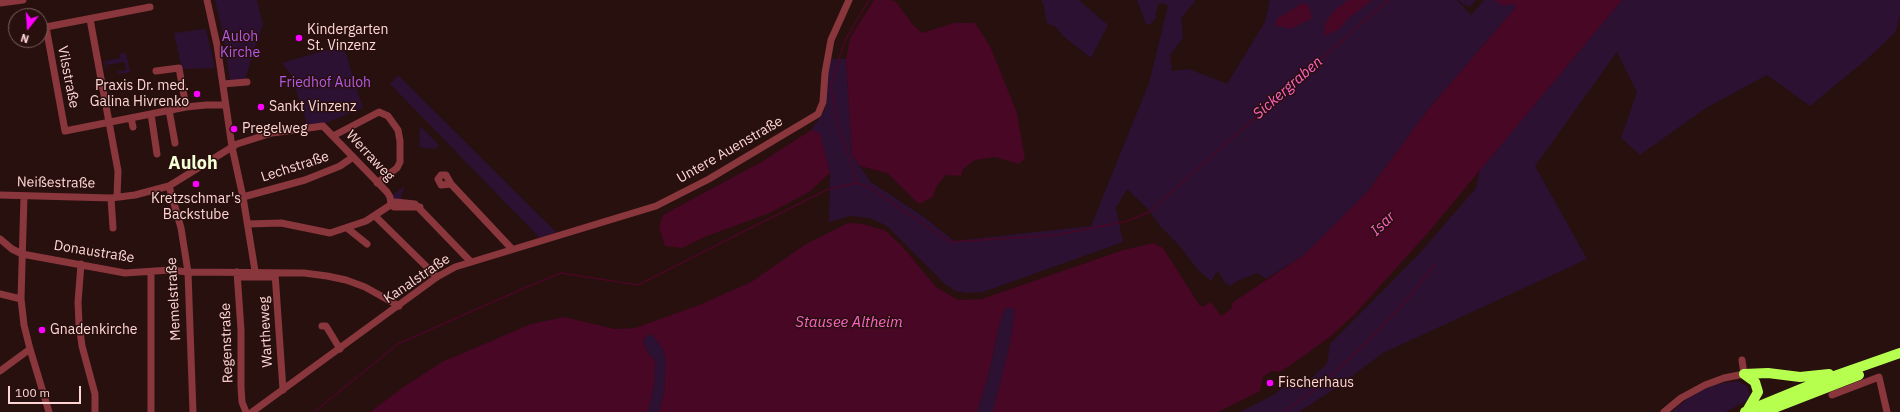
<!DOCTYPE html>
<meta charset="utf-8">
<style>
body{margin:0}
#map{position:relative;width:1900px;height:412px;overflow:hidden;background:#27100e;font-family:"IBM Plex Sans",sans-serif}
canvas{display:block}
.north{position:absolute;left:8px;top:8px;width:40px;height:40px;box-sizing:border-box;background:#27100e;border:1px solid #7d5f5d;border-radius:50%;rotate:197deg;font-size:11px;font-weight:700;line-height:16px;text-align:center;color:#ffd5d4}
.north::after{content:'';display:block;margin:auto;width:14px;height:18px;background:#fe00ff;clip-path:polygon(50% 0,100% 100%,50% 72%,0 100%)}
.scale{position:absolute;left:8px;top:386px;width:73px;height:18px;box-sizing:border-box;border:2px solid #ffd5d4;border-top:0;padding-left:5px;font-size:12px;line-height:14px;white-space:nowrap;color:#ffd5d4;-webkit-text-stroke:3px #27100e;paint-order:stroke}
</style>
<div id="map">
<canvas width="1900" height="412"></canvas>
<div class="north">N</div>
<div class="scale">100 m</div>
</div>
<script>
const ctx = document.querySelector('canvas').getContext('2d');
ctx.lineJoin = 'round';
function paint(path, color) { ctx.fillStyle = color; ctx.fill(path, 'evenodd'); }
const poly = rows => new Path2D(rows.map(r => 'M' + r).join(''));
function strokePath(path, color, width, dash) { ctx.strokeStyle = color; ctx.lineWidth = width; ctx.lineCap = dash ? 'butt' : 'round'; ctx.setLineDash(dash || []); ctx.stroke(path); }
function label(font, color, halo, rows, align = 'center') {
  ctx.font = font + ' "IBM Plex Sans",sans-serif'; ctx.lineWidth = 3; ctx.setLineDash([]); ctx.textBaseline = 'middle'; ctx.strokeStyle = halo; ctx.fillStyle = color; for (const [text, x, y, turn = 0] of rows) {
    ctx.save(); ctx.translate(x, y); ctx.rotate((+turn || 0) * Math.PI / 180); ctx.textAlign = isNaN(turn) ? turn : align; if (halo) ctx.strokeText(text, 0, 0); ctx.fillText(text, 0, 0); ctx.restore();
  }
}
paint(poly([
 [215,0,257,0,263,25,257,40,245,80,230,81,223,34],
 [1041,0,1079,0,1108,25,1091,58,1063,36,1055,26,1047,24,1043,3],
 [1137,0,1196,0,1181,18,1183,38,1170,55,1172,71,1189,69,1227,84,1265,22,1270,0,1457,0,1471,15,1484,0,1494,0,1508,4,1512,3,1516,7,1427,111,1368,191,1305,254,1266,279,1257,273,1237,281,1231,286,1225,283,1218,271,1211,281,1198,270,1179,245,1160,226,1149,210,1127,189,1116,208,1123,242,983,292,967,293,955,291,944,283,887,226,870,218,850,216,829,222,830,173,820,134,811,130,825,110,827,59,846,59,852,155,871,182,924,217,954,241,1091,226,1149,83,1168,6,1163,3,1158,4,1155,19,1151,24,1146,24],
 [1459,0,1476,0,1470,7,1463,4],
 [1622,0,1900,0,1900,13,1896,32,1867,59,1810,106,1767,75,1706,108,1640,155,1621,138,1637,92,1617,52,1535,166,1587,259,1383,353,1336,388,1300,411,1301,412,1240,412,1275,394,1292,380,1297,388,1300,388,1327,364,1330,344,1418,255,1476,188,1480,170],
 [206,29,215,68,182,69,174,33],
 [343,45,363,108,321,125,308,127,291,75,282,63],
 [126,53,130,72,120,74,118,73,117,71,126,70,125,62,106,65,107,73,104,61,120,58,119,54],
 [398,75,556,232,540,238,390,84],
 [420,126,439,145,435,149,419,147],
 [404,186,403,192,401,193,402,201,395,200,392,196],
 [1008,307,1015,310,1010,343,994,412,977,412,989,372,998,330,1004,310],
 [652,334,663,349,666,361,664,393,659,412,648,412,654,385,655,361,648,353,643,342,646,336],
 [1737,381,1747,386,1750,395,1747,401,1725,412,1671,412,1691,396,1702,390,1717,384]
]), '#2d1132');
paint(poly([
 [874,0,891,0,896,2,913,25,922,33,954,23,975,23,990,46,1017,113,1025,159,1019,164,995,157,975,160,963,169,961,176,946,175,936,187,933,197,919,204,887,173,860,166,852,155,846,59,850,38],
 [1348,0,1372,0,1349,18,1339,29,1324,36,1325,24,1333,12],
 [1494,0,1622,0,1426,235,1355,314,1331,336,1298,360,1280,372,1272,371,1263,377,1260,391,1218,412,993,412,1010,343,1015,310,1008,307,1004,310,998,330,989,372,977,412,659,412,664,393,666,361,663,349,652,334,646,336,643,342,648,353,655,361,654,385,648,412,370,412,405,386,442,362,531,324,564,317,615,329,635,328,699,305,751,282,806,244,848,223,863,224,886,231,902,246,936,287,958,300,982,299,1123,250,1154,243,1163,248,1200,306,1204,306,1211,302,1221,316,1231,309,1232,303,1305,254,1368,191,1427,111,1516,7,1512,3,1504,6],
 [1303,3,1308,5,1312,18,1291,29,1275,25,1277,19],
 [811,130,820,133,830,173,809,192,770,213,707,236,682,248,665,246,659,227,663,215,763,161]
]), '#470725');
strokePath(poly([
 [856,183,852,166,837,123,831,85,845,40,869,0],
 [314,412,398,344,522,289,561,273,638,285,826,190,856,183,869,187,950,242,1056,235,1128,221,1149,212,1388,0],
 [1284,412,1322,384,1367,342,1402,305,1435,265]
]), '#470725', 1.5);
strokePath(poly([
 [207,0,217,45,232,147,243,197,256,277],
 [0,3,23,0],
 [150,7,46,27,65,131,186,107,206,105,225,105],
 [90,19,118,171,117,197],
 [156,71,179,68,186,107],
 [223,84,247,82],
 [169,110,175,143],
 [151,114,157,154],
 [131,118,133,127],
 [333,136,379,112,388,116,398,130,400,141,400,162,397,168,377,183],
 [451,184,446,175,441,175,438,179,441,185,451,184,512,249],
 [169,186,181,228,188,272,193,412],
 [0,195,111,198,135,195,169,186,237,144,272,133,323,126,387,192,390,197,391,204],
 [24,196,21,299,24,325,30,349,49,412],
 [243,197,305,180,340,166,353,157],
 [111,198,113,228],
 [391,204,394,207,420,207],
 [375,216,437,277],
 [248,224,281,223,330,233,366,221,395,202,415,204,471,262],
 [347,228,367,244],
 [0,239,12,249,22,254,125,273,170,270,188,272,304,273,327,276,346,280,365,287,399,306],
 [81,264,78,302,79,324,82,346,95,394,95,412],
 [237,272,241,330,241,387,242,402,246,412],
 [237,272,242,277,272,277,275,274],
 [275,273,283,390],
 [0,294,21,299],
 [322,326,326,326,340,349],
 [0,371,30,349],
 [1832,395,1879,377,1887,412],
 [151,412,151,272],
 [252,412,437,277,455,267,656,206,709,179,818,114,823,102,825,73,831,40,849,0],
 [1664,412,1681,398,1705,385,1724,378,1744,374,1742,360]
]), '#89363c', 7);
strokePath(poly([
 [1744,374,1768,373,1800,377,1829,374],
 [1744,374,1755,382,1758,392,1747,411],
 [1745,412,1823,380,1900,353],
 [1764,412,1859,375]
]), '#b6ff4f', 10);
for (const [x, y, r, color] of [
 [299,38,4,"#fe00ff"],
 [197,94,4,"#fe00ff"],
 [261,107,4,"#fe00ff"],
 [234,129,4,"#fe00ff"],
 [196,184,4,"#fe00ff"],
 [42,330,4,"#fe00ff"],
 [1270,383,4,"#fe00ff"]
]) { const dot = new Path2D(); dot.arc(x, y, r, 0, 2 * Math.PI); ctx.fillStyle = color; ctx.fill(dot); strokePath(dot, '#27100e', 1.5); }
label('14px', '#ffd5d4', '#27100e', [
 ["Kindergarten",307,30],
 ["St. Vinzenz",307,46],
 ["Praxis Dr. med.",189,86,"right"],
 ["Galina Hivrenko",189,102,"right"],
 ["Sankt Vinzenz",269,107],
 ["Pregelweg",242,129],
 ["Kretzschmar's",196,199,"center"],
 ["Backstube",196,215,"center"],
 ["Gnadenkirche",50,330],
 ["Fischerhaus",1278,383]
], 'left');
label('14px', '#b559e7', '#27100e', [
 ["Auloh",240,37],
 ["Kirche",240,53],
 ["Friedhof Auloh",325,83]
]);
label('14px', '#ffd5d4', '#27100e', [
 ["Vilsstraße",68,77,79],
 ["Untere Auenstraße",730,150,-30],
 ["Werraweg",370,156,47],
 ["Lechstraße",295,167,-18],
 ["Neißestraße",56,183,1],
 ["Donaustraße",94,252,9],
 ["Kanalstraße",417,279,-34],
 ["Memelstraße",174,299,-93],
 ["Wartheweg",266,332,-93],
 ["Regenstraße",227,343,-92]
]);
label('italic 15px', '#ff62c7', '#27100e', [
 ["Sickergraben",1288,88,-41],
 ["Isar",1383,224,-44],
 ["Stausee Altheim",849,323]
]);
label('bold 18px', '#f4ffd6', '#27100e', [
 ["Auloh",193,164]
]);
</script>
